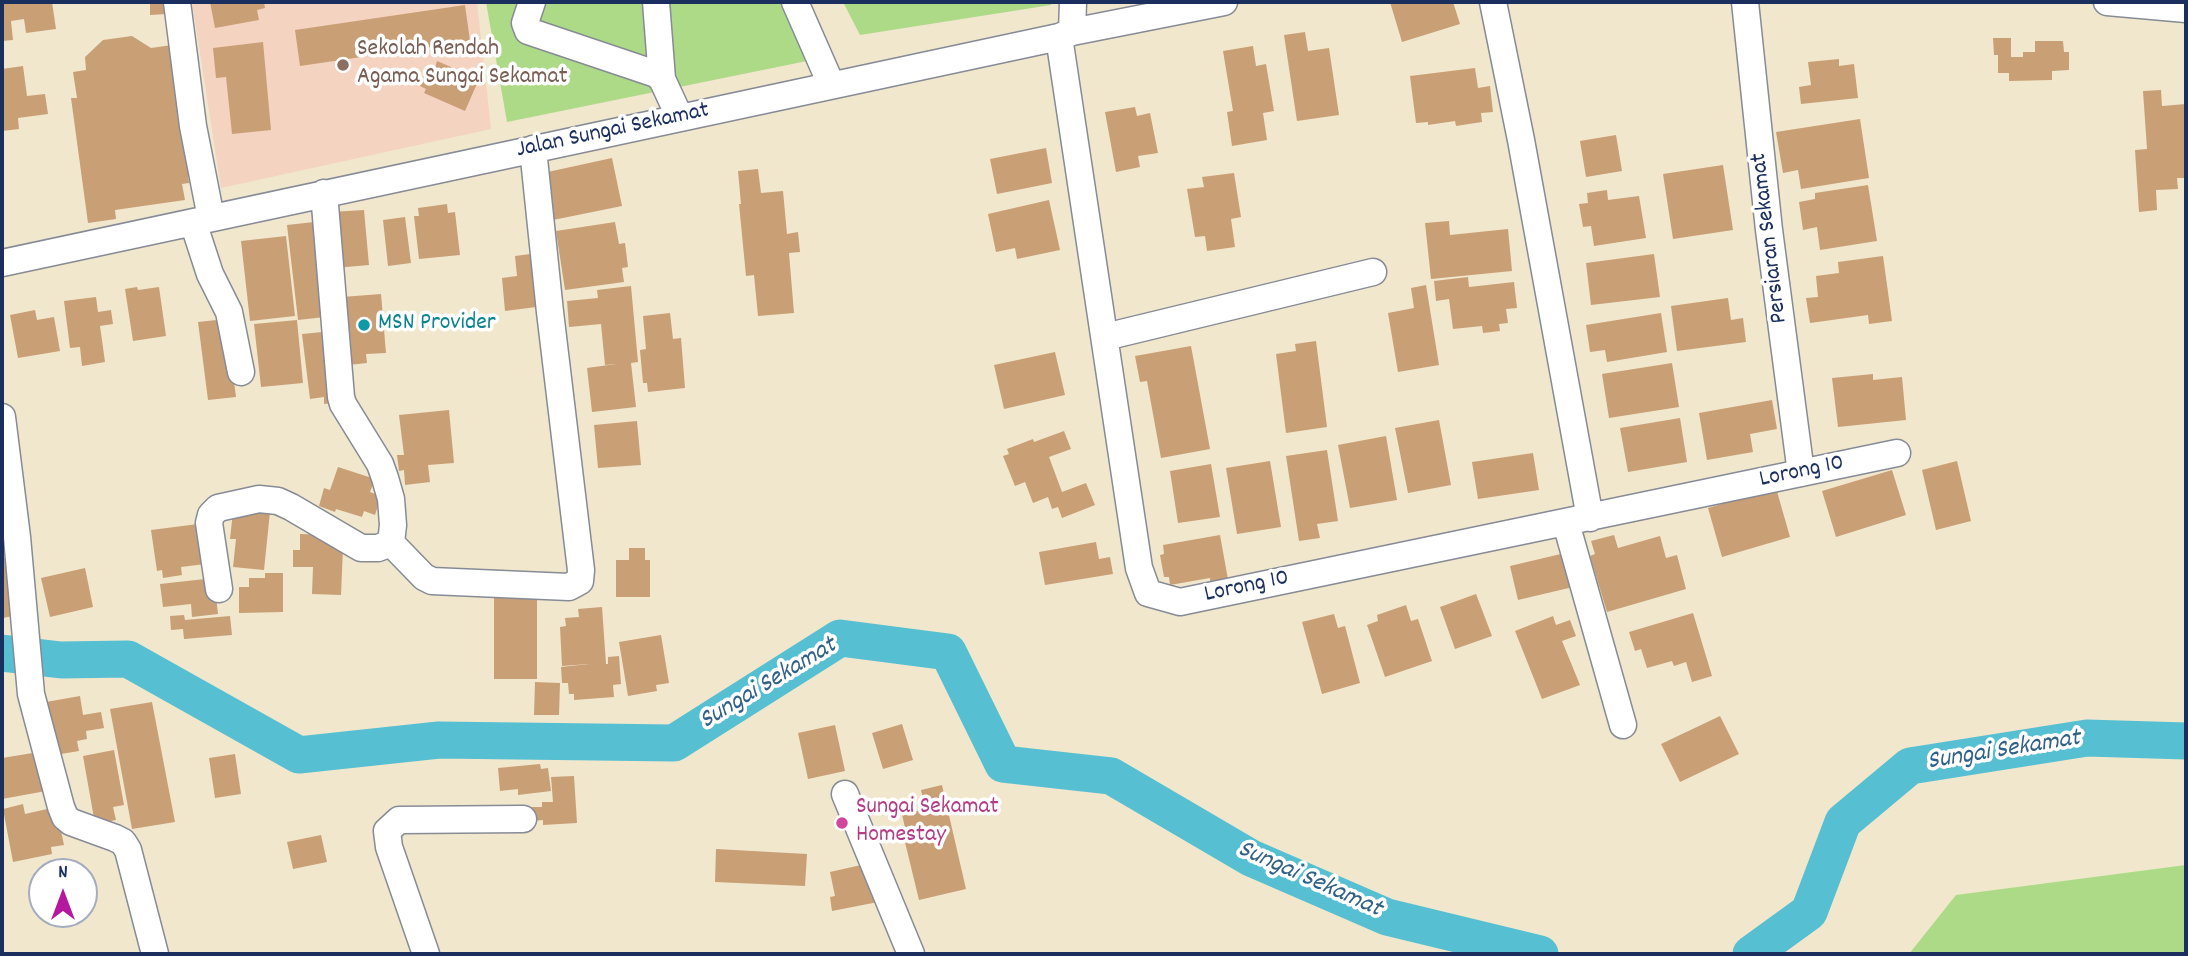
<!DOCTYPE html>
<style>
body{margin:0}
#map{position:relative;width:2188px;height:956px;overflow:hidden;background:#f1e7cd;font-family:Dekko,sans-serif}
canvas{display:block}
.frame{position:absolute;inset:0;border:4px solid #1b2f5e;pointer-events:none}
.north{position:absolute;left:28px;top:858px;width:70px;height:70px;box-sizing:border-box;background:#fff;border:2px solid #a4acbf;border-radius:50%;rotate:0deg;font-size:19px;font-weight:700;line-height:28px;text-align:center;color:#1b2f5e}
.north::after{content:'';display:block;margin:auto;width:24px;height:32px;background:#b5179e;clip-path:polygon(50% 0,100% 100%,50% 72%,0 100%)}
</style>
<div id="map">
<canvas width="2188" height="956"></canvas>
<div class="frame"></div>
<div class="north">N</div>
</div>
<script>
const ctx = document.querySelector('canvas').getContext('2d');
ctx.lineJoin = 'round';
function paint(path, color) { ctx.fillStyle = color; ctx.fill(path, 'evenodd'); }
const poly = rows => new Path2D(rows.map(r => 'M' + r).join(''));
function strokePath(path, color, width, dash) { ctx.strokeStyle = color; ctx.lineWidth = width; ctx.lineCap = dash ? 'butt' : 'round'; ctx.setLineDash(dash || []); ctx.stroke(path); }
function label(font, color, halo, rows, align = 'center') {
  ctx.font = font + ' Dekko,sans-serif'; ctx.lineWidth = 7; ctx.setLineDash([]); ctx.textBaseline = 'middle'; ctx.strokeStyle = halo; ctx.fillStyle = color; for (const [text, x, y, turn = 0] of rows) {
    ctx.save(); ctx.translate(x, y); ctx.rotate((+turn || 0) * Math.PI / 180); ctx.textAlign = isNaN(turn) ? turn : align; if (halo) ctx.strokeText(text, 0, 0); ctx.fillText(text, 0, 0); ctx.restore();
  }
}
paint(poly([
 [192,2,477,2,491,129,221,188]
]), '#f5d3c1');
paint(poly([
 [486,2,786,2,812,60,507,122],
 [843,2,1051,2,1051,5,860,35],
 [2186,865,2186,954,1909,954,1956,895]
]), '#acda87');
strokePath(poly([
 [2,653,61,660,128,659,299,755,439,740,674,743,840,638,948,652,1003,764,1111,776,1251,858,1387,917,1540,954],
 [1751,954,1809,912,1843,822,1910,766,2087,738,2186,741]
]), '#56bfd2', 37);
paint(poly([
 [2,2,52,2,56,29,26,33,24,19,11,21,13,40,2,41],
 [150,2,166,2,167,14,150,15],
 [210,2,264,2,265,8,257,10,259,20,215,28],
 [1390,2,1453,2,1460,24,1402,42],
 [465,5,470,41,300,66,295,30],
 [1305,32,1308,51,1329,48,1339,115,1297,121,1284,35],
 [132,36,151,48,179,44,200,172,188,174,189,183,182,184,185,200,115,210,116,219,88,223,71,98,77,98,73,72,86,70,85,57,103,40],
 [1993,38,2011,38,2011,57,2023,57,2023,52,2035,52,2035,41,2063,41,2064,52,2069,52,2069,70,2052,71,2052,80,2009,81,2009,73,1998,73,1998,55,1994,55],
 [263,42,271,130,232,134,226,77,216,78,213,48],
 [1253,46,1256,66,1266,64,1274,111,1263,113,1267,140,1232,146,1227,112,1233,111,1223,51],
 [1839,59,1839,66,1854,64,1858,98,1801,104,1799,87,1811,85,1808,62],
 [437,61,479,79,465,111,424,93,426,89,420,86,428,65,435,68],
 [23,66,27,96,45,94,48,114,18,118,19,129,2,131,2,69],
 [1475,68,1478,88,1490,86,1493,112,1481,113,1482,122,1456,126,1455,121,1428,125,1428,122,1416,123,1410,76],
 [2161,90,2162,106,2186,104,2186,178,2177,178,2178,189,2156,190,2157,210,2139,212,2135,150,2147,149,2143,91],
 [1135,107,1137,116,1150,113,1158,153,1138,156,1140,167,1116,172,1105,112],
 [1860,119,1869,178,1801,189,1798,170,1783,173,1776,132],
 [1616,135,1622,171,1586,177,1580,141],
 [1046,148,1052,183,997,194,990,159],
 [612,158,622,206,553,220,543,173],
 [1723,165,1733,230,1673,239,1663,174],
 [758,169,761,193,783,191,787,234,798,232,800,252,789,253,794,313,758,316,754,275,746,276,739,204,741,204,738,171],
 [1234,173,1241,217,1231,219,1235,247,1207,251,1205,236,1195,237,1187,189,1204,187,1202,177],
 [1868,185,1877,241,1820,250,1817,227,1803,230,1799,202,1815,199,1815,193],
 [1607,190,1608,200,1639,196,1646,238,1594,246,1591,226,1583,227,1579,204,1588,203,1587,193],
 [1049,200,1060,250,1017,259,1015,248,996,252,988,214],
 [447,204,448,213,455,212,460,255,419,259,414,216,419,216,418,208],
 [364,210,369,265,335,268,331,212],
 [405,217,411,263,388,266,383,220],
 [323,221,334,316,298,320,287,225],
 [1449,221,1450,235,1508,229,1512,271,1431,279,1425,223],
 [615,222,619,244,625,243,628,267,622,268,624,282,565,290,556,231],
 [286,236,295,316,250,321,241,241],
 [538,253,544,306,505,311,502,278,517,276,515,256],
 [1654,254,1660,297,1591,305,1586,263],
 [1883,256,1892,321,1869,324,1868,315,1810,323,1806,298,1818,297,1816,276,1839,273,1838,262],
 [1468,277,1469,287,1514,282,1517,308,1506,309,1508,323,1499,324,1500,331,1483,333,1482,326,1453,329,1449,299,1436,301,1434,281],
 [1426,285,1439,365,1398,372,1388,313,1414,308,1411,288],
 [631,286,638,362,631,363,636,407,592,412,587,368,616,364,605,365,601,324,569,327,567,301,598,298,597,290],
 [137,287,138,290,159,287,166,336,133,341,125,289],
 [381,294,386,353,366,354,367,363,348,365,342,297],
 [96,297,98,312,111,310,113,324,100,326,105,362,82,366,80,347,70,348,64,301],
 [1728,298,1731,320,1743,318,1746,342,1677,351,1671,306],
 [35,310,37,320,54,317,60,351,18,358,10,315],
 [670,313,673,339,681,338,685,388,648,392,647,383,643,383,640,350,646,349,643,316],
 [1661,313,1667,352,1607,362,1605,350,1590,352,1586,325],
 [226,319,236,397,208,400,198,322],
 [297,320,303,383,261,387,254,324],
 [333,331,342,402,324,404,324,397,310,399,302,334],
 [1316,341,1327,427,1286,433,1276,354,1296,351,1295,344],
 [1191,346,1210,449,1161,458,1147,381,1140,382,1135,356],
 [1055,352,1065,395,1004,409,994,365],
 [1672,363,1679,407,1609,418,1602,374],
 [1873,374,1873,380,1902,377,1906,420,1838,427,1832,378],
 [1772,400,1777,429,1750,434,1753,452,1707,460,1699,413],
 [449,410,454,463,428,465,430,482,405,485,404,470,399,471,397,455,404,455,399,415],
 [1680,418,1687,462,1628,472,1620,428],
 [1439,420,1451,485,1408,493,1395,428],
 [637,421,641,465,598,468,594,425],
 [1064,431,1071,449,1049,457,1062,492,1086,483,1095,505,1062,518,1058,507,1052,509,1048,497,1033,503,1025,482,1015,486,1003,456,1009,454,1007,449,1033,439,1034,442],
 [1386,436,1397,500,1350,508,1338,445],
 [1327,450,1338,521,1317,524,1320,538,1299,541,1286,456],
 [1533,453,1539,490,1478,499,1472,462],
 [1270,461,1281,527,1237,534,1226,468],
 [1957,461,1971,521,1936,530,1922,470],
 [1211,464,1220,517,1178,523,1170,471],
 [338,467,375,479,370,492,381,496,375,515,364,511,362,517,336,509,335,512,319,506,324,488,330,490],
 [1892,470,1906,515,1836,537,1822,491],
 [1776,488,1790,537,1722,557,1708,508],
 [233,511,270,512,264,570,233,567,236,539,230,539],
 [206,523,213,563,181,567,182,575,163,578,162,570,157,571,151,530],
 [300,534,334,535,343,547,341,595,312,594,313,567,293,567,293,550,300,550],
 [1220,535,1229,585,1211,588,1210,578,1170,585,1169,577,1164,577,1160,555,1164,554,1163,545],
 [1614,535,1618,548,1660,536,1666,558,1677,555,1686,589,1607,612,1590,556,1595,554,1591,541],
 [1096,542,1099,559,1110,557,1113,574,1045,585,1039,552],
 [629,548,645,548,645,560,650,560,650,597,616,597,616,560,629,560],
 [1565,553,1573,587,1518,600,1510,566],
 [15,556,26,614,2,618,2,558],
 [85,568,93,607,50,617,41,578],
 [265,573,283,573,283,612,239,613,239,587,249,587,249,578,265,578],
 [214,578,218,614,192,617,191,604,163,607,160,584],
 [494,590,537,590,537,679,494,679],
 [1476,594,1492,636,1455,649,1440,607],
 [1406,605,1411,621,1418,619,1432,661,1385,677,1367,625,1378,621,1377,615],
 [602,607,606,664,608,664,608,657,619,656,621,684,613,685,614,697,574,700,574,694,569,694,568,683,562,683,561,667,589,664,562,666,560,627,566,626,565,618,579,617,578,609],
 [1693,613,1712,676,1692,682,1686,662,1674,666,1672,661,1647,668,1641,649,1635,651,1629,632],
 [1334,614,1338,628,1345,626,1360,683,1322,694,1302,622],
 [184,615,185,620,230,616,232,635,184,639,183,629,171,630,170,616],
 [1553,616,1556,625,1570,620,1576,636,1562,641,1580,685,1542,699,1515,631],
 [661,635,669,683,656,685,657,691,628,696,619,642],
 [535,682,560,683,559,715,534,715],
 [80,696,83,715,101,712,104,728,86,731,87,739,77,741,79,751,55,755,46,702],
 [152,702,175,822,132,829,110,709],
 [1720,716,1739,754,1680,782,1661,744],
 [902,724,913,760,883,769,872,733],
 [835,725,845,771,808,779,798,733],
 [114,750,124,805,113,807,116,820,95,824,83,756],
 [39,752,46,791,2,799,2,758],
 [235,754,241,794,215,798,209,758],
 [540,764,541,769,548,768,551,791,518,795,518,789,500,791,498,768],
 [574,776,577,823,543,825,543,820,532,821,531,807,542,807,542,802,553,802,551,777],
 [942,785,966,889,919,900,903,834,906,833,902,814,925,809,921,790],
 [23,804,25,814,56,807,64,845,51,847,52,854,13,862,3,809],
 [321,835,327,862,293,869,287,842],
 [716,849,807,854,805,886,715,882],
 [870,863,878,902,832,911,830,897,835,896,830,872]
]), '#c99f75');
const minor = poly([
 [177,2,193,126,211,218],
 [532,2,525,23,528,31,656,74,662,79,680,118],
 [656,2,662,79],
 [795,2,831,84],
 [1493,2,1521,140,1590,518],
 [1745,2,1769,230,1801,473],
 [2107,2,2186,9],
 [1072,32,1073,2],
 [1059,37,1139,568,1148,593,1180,602,1897,453],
 [324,193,341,397,343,404,380,464,385,478,391,499,393,525,391,543,424,577,432,581,569,587,580,581,581,570,550,312,533,149],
 [193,222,210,274,229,312,241,372],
 [2,263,1059,37,1072,32,1224,2],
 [1105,337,1373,272],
 [2,417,17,537,31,694,61,807,65,817,71,822,115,838,123,842,128,850,155,954],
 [1566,523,1623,725],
 [219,589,209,523,211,515,218,508,259,499,278,501,291,507,361,548,378,548,391,543],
 [845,794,911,954],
 [426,954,389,847,387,831,399,820,523,819]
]);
strokePath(minor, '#868b96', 29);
strokePath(minor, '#fff', 26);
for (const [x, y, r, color] of [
 [343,65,7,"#8d6e63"],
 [364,325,7,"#0f9aa8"],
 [842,823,7,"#d1479c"]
]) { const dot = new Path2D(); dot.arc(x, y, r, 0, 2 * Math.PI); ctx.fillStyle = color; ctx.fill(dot); strokePath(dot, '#fff', 2.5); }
label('24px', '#785e54', '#fff', [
 ["Sekolah Rendah",357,51],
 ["Agama Sungai Sekamat",357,79]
], 'left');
label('24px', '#1b2f5e', '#fff', [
 ["Jalan Sungai Sekamat",613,132,-12],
 ["Persiaran Sekamat",1771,238,-97],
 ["Lorong 10",1802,473,-12],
 ["Lorong 10",1247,588,-12]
]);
label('24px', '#0d838f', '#fff', [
 ["MSN Provider",378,325]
], 'left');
label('24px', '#b23c85', '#fff', [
 ["Sungai Sekamat",856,809],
 ["Homestay",856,837]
], 'left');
label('italic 26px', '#306187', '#fff', [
 ["Sungai Sekamat",769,685,-31],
 ["Sungai Sekamat",2004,752,-9],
 ["Sungai Sekamat",1309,881,24]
]);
</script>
